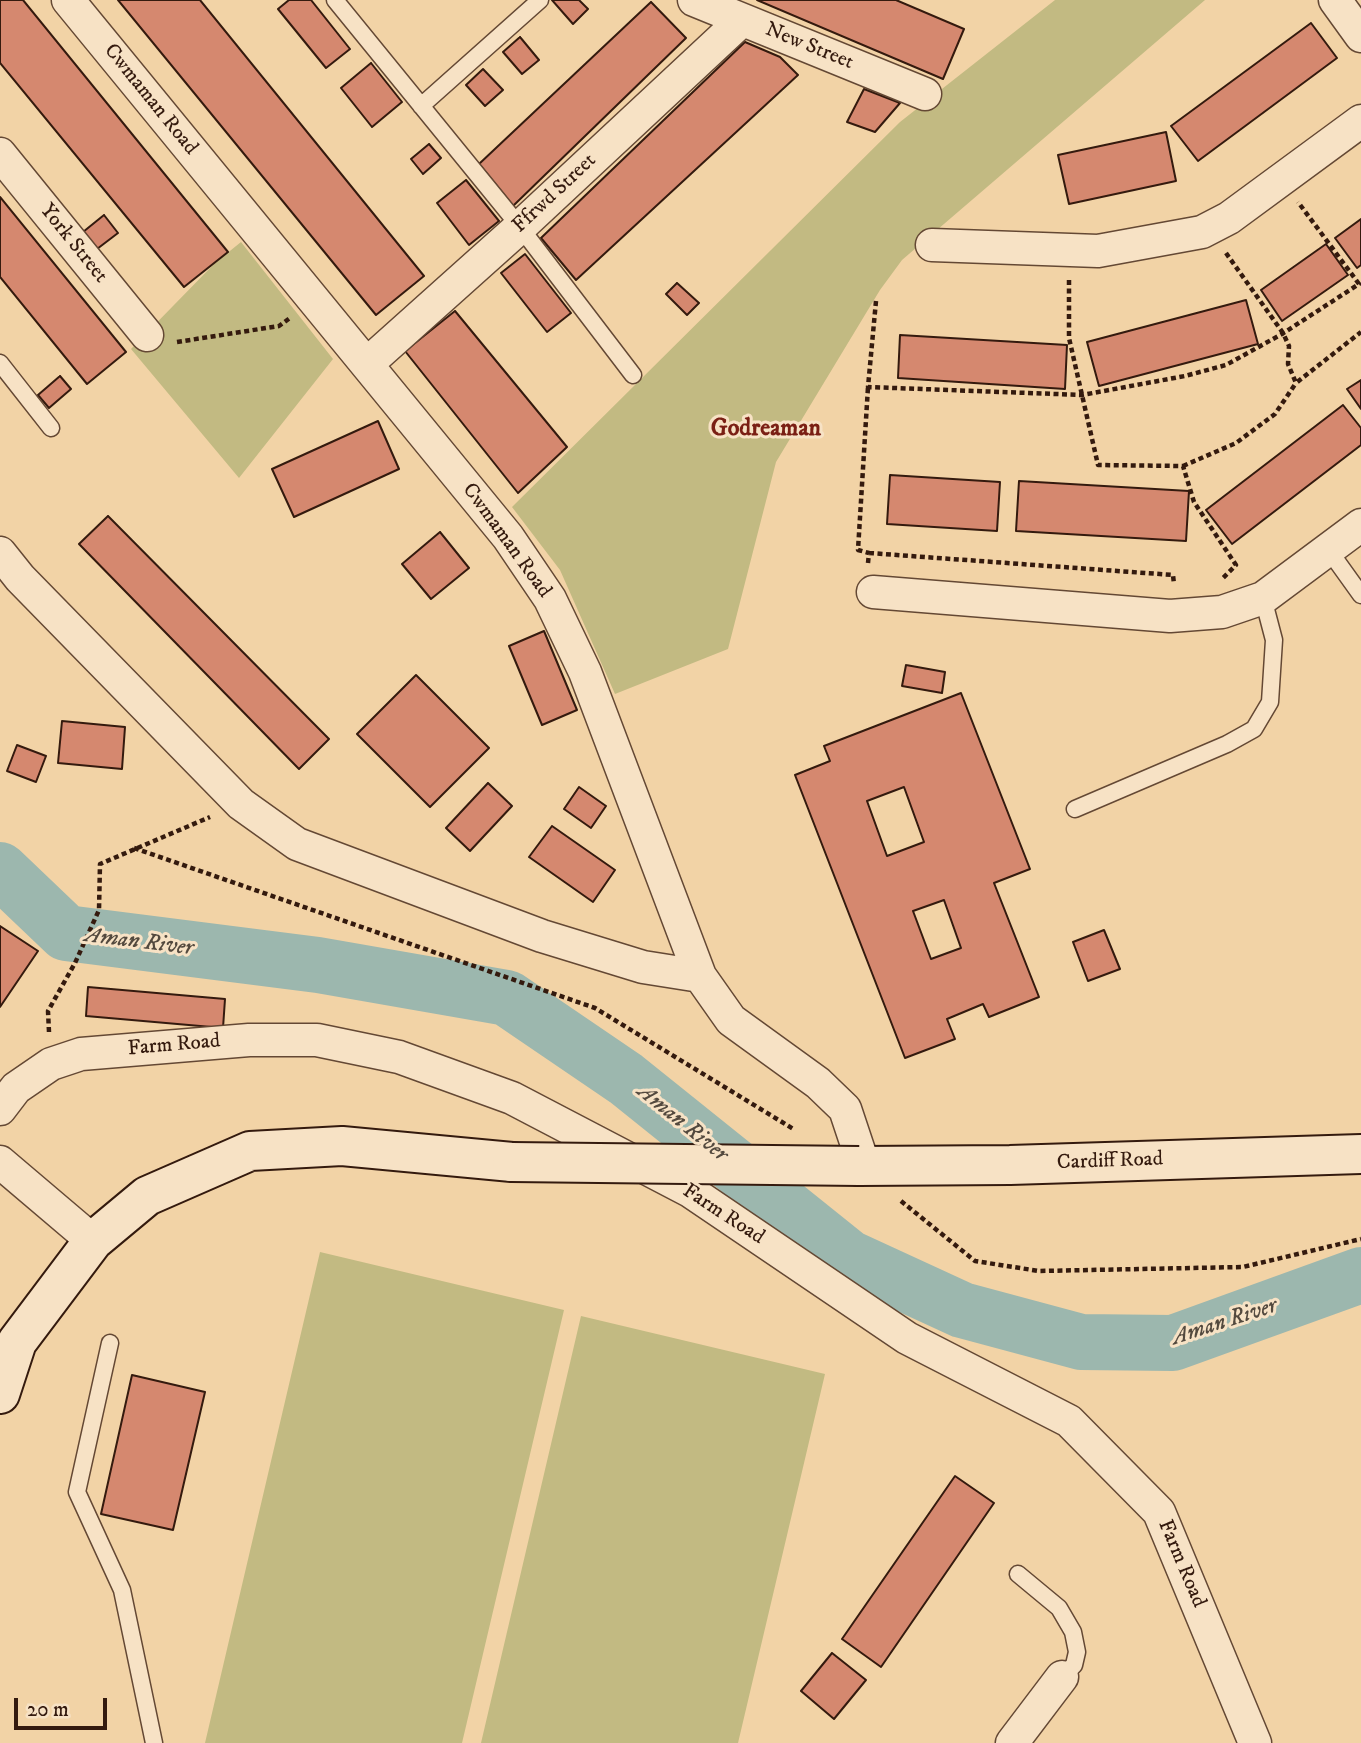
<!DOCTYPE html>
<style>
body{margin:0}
#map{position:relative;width:1361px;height:1743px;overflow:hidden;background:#f2d3a6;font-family:"IM FELL DW Pica",serif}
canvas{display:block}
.scale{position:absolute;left:14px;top:1698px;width:93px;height:32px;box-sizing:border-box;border:4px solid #341a0e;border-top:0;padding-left:9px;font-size:21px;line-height:24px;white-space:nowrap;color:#341a0e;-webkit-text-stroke:5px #f7e2c5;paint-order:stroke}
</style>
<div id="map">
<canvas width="1361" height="1743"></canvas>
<div class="scale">20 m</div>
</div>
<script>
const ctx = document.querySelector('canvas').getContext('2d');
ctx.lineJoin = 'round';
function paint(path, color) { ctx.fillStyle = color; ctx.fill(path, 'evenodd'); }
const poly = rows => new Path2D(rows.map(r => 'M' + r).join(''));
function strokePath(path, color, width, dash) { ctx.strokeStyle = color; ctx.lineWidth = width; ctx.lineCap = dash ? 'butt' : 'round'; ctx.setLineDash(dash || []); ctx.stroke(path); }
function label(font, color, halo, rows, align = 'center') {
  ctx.font = font + ' "IM FELL DW Pica",serif'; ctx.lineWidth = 6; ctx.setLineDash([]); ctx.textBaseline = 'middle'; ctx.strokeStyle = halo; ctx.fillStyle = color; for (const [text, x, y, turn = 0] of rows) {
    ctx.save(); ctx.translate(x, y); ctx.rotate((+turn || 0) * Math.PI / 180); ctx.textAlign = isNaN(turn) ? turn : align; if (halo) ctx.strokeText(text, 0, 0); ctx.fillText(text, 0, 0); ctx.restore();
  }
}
paint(poly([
 [1055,0,1205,0,902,260,880,290,776,462,728,649,615,694,560,570,512,507,900,122],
 [241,242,333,359,239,478,131,349,215,263],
 [320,1252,564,1310,462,1743,205,1743],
 [581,1316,825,1374,738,1743,481,1743]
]), '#c2ba82');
strokePath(poly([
 [0,870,66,933,318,965,507,998,626,1079,849,1258,962,1310,1081,1342,1173,1343,1361,1275]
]), '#9cb7ae', 56);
const building = poly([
 [0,0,23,0,228,252,184,287,0,63,0,0],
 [118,0,200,0,424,276,376,315,118,0],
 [289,0,311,0,350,49,326,68,278,9,289,0],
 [552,0,579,0,588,9,573,24,552,0],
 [757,0,896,0,964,29,943,79,757,0],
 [651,2,686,38,513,206,479,164,651,2],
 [1311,23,1337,58,1198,161,1171,126,1311,23],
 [520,37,539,60,522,74,503,52,520,37],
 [745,42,780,57,798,75,576,280,541,238,745,42],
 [371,63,402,102,372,127,341,88,371,63],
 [483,69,503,90,485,106,466,85,483,69],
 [864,89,900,103,875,132,847,122,864,89],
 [1166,132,1176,181,1069,204,1058,155,1166,132],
 [429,144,441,158,423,174,411,159,429,144],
 [466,180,499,221,469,245,437,203,466,180],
 [0,197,126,352,87,384,0,277,0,197],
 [104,215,118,233,97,249,83,232,104,215],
 [1361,219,1361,265,1357,268,1335,238,1361,219],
 [1326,244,1348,275,1282,321,1261,290,1326,244],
 [525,254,571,313,547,332,501,273,525,254],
 [677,283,699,303,687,315,666,294,677,283],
 [1246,300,1258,344,1099,386,1087,342,1246,300],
 [455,311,567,447,518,493,405,351,455,311],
 [900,335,1067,345,1065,389,898,378,900,335],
 [60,376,71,389,49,408,38,395,60,376],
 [1361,380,1361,409,1347,389,1361,380],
 [1343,405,1361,428,1361,445,1232,544,1206,510,1343,405],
 [378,421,399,469,294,517,272,469,378,421],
 [890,475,1000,482,997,531,887,524,890,475],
 [1019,481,1189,491,1186,541,1016,531,1019,481],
 [108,516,329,739,299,769,79,544,108,516],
 [440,532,469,568,431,599,402,564,440,532],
 [544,631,577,710,542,725,509,646,544,631],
 [906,665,945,672,942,693,902,686,906,665],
 [416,675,489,748,430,807,357,734,416,675],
 [961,693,1030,869,994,883,1039,997,989,1017,983,1004,947,1019,955,1039,905,1058,795,775,830,761,824,746,961,693],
 [904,787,924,842,887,856,867,801,904,787],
 [944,900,961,948,931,959,913,911,944,900],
 [62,721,125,727,122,769,58,763,62,721],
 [17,745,46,756,36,782,7,771,17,745],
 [488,783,512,806,470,851,446,828,488,783],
 [579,787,606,806,591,828,564,809,579,787],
 [552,826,615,870,593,902,529,857,552,826],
 [0,926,38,951,0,1007,0,926],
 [1104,930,1120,969,1088,981,1073,942,1104,930],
 [88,987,225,999,223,1028,86,1016,88,987],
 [132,1375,205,1392,173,1530,101,1514,132,1375],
 [955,1476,994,1503,881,1667,842,1639,955,1476],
 [832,1653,866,1680,834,1719,801,1691,832,1653]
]);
paint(building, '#d5886f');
strokePath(building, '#341a0e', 2);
const service = poly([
 [335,0,520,227,633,375],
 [421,106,540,0],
 [0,363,51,428],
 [1328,549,1361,595],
 [1075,809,1227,744,1254,729,1270,702,1274,640,1263,598],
 [110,1343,77,1492,122,1590,154,1743],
 [1018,1574,1059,1608,1073,1632,1077,1652,1074,1665,1062,1677]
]);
const minor = poly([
 [68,0,508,537,550,599,585,672,700,976,731,1020,818,1083,845,1109,864,1166],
 [694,0,925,94],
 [1335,0,1361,36],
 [0,154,147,335],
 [932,245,1098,251,1202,232,1229,218,1361,121],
 [367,364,520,227,742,20],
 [0,553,20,578,241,804,297,844,542,936,643,967,700,976],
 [873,592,1170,616,1222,612,1263,598,1361,525],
 [0,1109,16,1088,51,1064,81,1054,249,1040,317,1040,399,1057,512,1098,690,1191,907,1338,1069,1421,1159,1512,1255,1743],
 [0,1162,93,1241],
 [1012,1743,1062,1677]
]);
const secondary = poly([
 [859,1166,1010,1165,1361,1154],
 [0,1394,17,1342,93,1241,147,1196,250,1151,342,1146,512,1162]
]);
strokePath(service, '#644834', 19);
strokePath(minor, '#644834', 35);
strokePath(secondary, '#341a0e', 42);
strokePath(poly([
 [1226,253,1283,333,1289,346,1288,364,1296,383,1361,332],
 [1069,280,1069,338,1098,465,1183,466,1194,502,1236,565,1223,578],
 [876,301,868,387,1082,395,1185,376,1226,365,1282,334,1359,284,1298,202],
 [177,342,279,326,290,318],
 [1183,466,1236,443,1275,414,1296,383],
 [869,553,1173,575,1174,584],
 [868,563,869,553,858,550,868,387],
 [134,848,595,1008,795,1130],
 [49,1032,48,1011,75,963,99,910,100,864,210,817],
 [901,1201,975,1261,1039,1271,1243,1267,1361,1239]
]), '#341a0e', 4.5, [5, 3.5]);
strokePath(service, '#f7e2c5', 16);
strokePath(minor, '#f7e2c5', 32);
strokePath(secondary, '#f7e2c5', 38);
const secondaryBridge = poly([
 [512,1162,859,1166]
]);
strokePath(secondaryBridge, '#341a0e', 42, []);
strokePath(secondaryBridge, '#f7e2c5', 38);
label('21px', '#341a0e', '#f7e2c5', [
 ["New Street",809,47,22],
 ["Cwmaman Road",150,100,51],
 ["Ffrwd Street",555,194,-43],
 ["York Street",73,244,51],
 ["Cwmaman Road",506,541,54],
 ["Farm Road",174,1046,-5],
 ["Cardiff Road",1110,1162,-2],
 ["Farm Road",723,1215,33],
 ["Farm Road",1181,1564,67]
]);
label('italic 23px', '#53493e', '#f7e2c5', [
 ["Aman River",139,943,7],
 ["Aman River",682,1124,39],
 ["Aman River",1225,1323,-18]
]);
label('bold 24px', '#7a1f14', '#f7e2c5', [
 ["Godreaman",766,430]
]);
</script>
